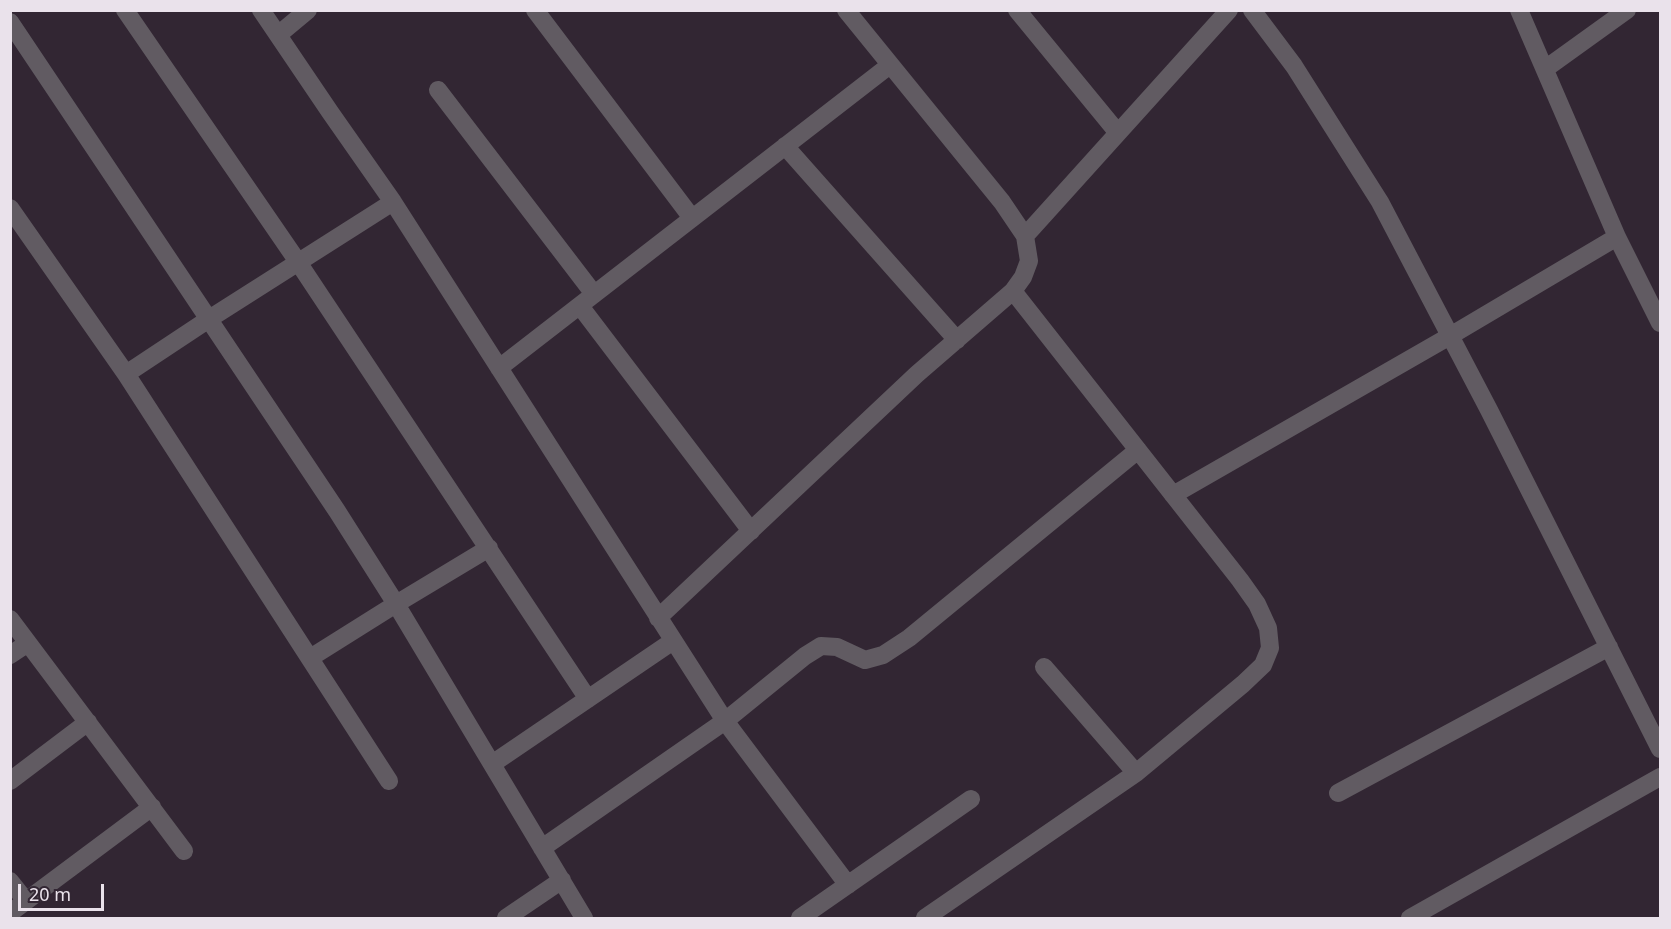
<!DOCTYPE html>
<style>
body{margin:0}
#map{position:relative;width:1671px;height:929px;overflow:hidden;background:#322633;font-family:"Noto Sans",sans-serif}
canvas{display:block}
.frame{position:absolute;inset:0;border:12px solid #eae2eb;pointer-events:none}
.scale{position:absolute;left:18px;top:884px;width:86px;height:27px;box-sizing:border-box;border:3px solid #eae2eb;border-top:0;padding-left:8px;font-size:18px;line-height:21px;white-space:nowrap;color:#eae2eb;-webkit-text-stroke:4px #322633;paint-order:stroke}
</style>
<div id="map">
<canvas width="1671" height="929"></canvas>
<div class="frame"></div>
<div class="scale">20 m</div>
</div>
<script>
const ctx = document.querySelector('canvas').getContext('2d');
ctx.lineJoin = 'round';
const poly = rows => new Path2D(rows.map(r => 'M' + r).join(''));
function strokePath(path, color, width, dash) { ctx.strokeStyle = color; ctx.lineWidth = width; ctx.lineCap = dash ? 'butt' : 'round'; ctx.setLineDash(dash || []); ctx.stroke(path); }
strokePath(poly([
 [125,10,298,262,588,699],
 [261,10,330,112,393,202,725,721,848,885],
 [535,10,692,218],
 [1017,10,1118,133],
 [1252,10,1294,66,1380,202,1489,410,1660,749],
 [1519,10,1617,237,1660,323],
 [10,22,337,511,396,604,584,918],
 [278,35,308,10],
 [1545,69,1627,10],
 [438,90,594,294],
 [785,146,957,340],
 [10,208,126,374,389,781],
 [1025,236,1229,10],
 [580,306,751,531],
 [499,368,890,65],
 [126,374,209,319,393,202],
 [1173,495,1450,336,1617,237],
 [658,618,917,374,1013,291,1023,277,1029,261,1025,236,1002,202,846,10],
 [10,619,184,851],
 [10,655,28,643],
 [310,658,396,604,489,548],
 [1044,667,1136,773],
 [492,764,673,641],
 [10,781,88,722],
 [1338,793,1609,647],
 [542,848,725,721,805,656,821,646,837,647,865,660,883,655,909,638,1138,450],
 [10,881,26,901],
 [10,913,152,807],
 [506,918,562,880],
 [800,918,971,799],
 [925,918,1136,773,1243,684,1263,665,1270,648,1268,628,1257,604,1240,580,1013,291],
 [1410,918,1660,777]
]), '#615b62', 18);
</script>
